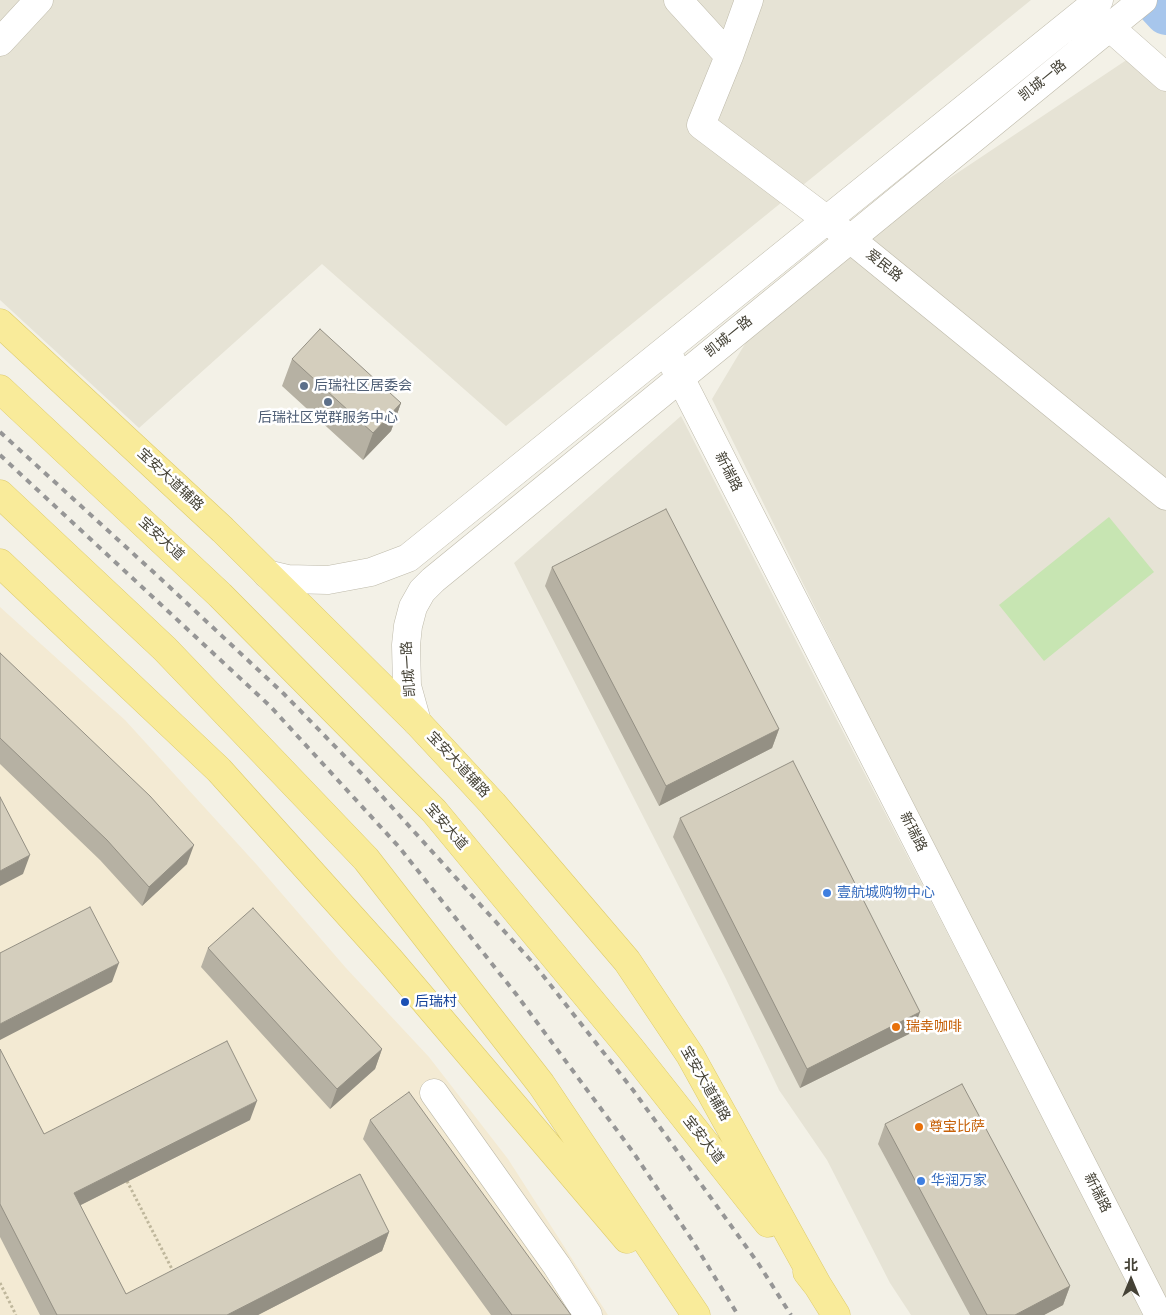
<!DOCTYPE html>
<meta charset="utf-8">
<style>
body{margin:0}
#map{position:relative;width:1166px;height:1315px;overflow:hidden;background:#f3f1e7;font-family:"Archivo Narrow","Noto Sans SC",sans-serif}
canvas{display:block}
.north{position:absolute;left:1106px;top:1255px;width:50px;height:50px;-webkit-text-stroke:4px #fff;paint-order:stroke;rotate:0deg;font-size:14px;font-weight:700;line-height:20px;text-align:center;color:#454236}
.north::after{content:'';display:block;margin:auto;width:18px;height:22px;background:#454236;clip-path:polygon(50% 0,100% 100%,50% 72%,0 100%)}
</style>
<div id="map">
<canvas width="1166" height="1315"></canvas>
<div class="north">北</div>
</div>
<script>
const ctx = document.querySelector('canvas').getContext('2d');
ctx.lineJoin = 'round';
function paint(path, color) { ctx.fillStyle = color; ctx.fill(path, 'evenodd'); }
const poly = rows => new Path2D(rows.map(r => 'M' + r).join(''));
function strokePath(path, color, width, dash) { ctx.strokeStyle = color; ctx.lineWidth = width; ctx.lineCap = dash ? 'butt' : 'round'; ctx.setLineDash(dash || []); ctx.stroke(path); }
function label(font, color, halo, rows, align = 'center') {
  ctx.font = font + ' "Archivo Narrow","Noto Sans SC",sans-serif'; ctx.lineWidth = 5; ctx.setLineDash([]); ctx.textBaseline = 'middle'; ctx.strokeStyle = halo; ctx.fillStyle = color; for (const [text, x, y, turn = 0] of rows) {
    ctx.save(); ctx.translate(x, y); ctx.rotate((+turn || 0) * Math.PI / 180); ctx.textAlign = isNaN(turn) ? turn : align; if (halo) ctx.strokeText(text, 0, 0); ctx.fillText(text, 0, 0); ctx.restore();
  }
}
paint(poly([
 [0,0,1031,0,506,426,322,264,139,428,0,300],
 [1128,59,1166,91,1166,1315,1164,1315,712,399,761,317,845,248],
 [681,416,824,695,1145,1315,911,1315,890,1283,827,1160,779,1090,726,979,514,563]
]), '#e6e3d5');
paint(poly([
 [0,607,125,720,257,865,346,968,429,1057,508,1159,608,1315,0,1315]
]), '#f3ead3');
paint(poly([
 [1109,517,1154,572,1044,661,999,605]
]), '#c7e5b2');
strokePath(poly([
 [1153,0,1166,14]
]), '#a7c6ec', 42);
const minor = poly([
 [678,0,729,56],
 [749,0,729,56,701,125,827,220,1166,496],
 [1097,16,1166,77],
 [0,42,39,0],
 [666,350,1159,1315],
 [267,574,288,579,328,580,371,572,408,558,1099,0],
 [417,722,407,686,406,645,408,626,413,607,422,591,433,580,1143,0],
 [434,1093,557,1266,588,1315]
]);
const major = poly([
 [0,323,223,530,417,722,493,804,627,961,690,1055,818,1286],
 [0,389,220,595,434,811,630,1048,768,1223],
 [0,494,165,649,366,859,541,1084,696,1315],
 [0,563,219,770,389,959,627,1239],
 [807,1272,818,1286,836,1315]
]);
strokePath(minor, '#bebaaa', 29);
strokePath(major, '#ddcb6b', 29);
strokePath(poly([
 [127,1181,174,1273],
 [0,1283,16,1315]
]), '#bfb79c', 3, [2.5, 2.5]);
strokePath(minor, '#fff', 28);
strokePath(major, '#f9eb9a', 28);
strokePath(poly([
 [0,432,161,579,284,694,361,773,534,964,633,1090,758,1263,791,1315],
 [0,455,270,706,399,847,516,994,633,1152,692,1240,738,1315]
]), '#969696', 4, [6, 6]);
paint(poly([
 [292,359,401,403,391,431,363,460,282,386],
 [552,567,779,729,772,748,659,806,545,586],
 [0,653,187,864,142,906,100,860,0,764],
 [680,818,913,1032,800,1088,673,837],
 [208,948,382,1049,375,1069,330,1109,201,967],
 [0,1049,44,1134,250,1120,80,1205,126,1294,389,1232,382,1251,258,1315,40,1315,0,1237],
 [370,1120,571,1315,491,1315,363,1139],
 [885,1124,1070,1286,1063,1305,1044,1315,970,1315,878,1144]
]), '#b6b1a3');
paint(poly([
 [401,403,391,431,363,460,373,433],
 [779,729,772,748,659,806,666,786],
 [194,845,187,864,142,906,149,887],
 [30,855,23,874,0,886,0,871],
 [119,963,112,982,0,1040,0,1024],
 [920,1012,913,1032,800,1088,807,1069],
 [382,1049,375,1069,330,1109,337,1089],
 [257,1101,250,1120,67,1212,74,1193],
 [389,1232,382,1251,258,1315,227,1315],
 [1070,1286,1063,1305,1044,1315,1015,1315]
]), '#949084');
const building = poly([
 [320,329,401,403,373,433,292,359,320,329],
 [666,509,779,729,666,786,552,567,666,509],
 [0,653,150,796,194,845,149,887,107,840,0,738,0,653],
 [793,761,920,1012,807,1069,680,818,793,761],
 [0,797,30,855,0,871,0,797],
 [90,907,119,963,0,1024,0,953,90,907],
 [253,908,382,1049,337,1089,208,948,253,908],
 [227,1041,257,1101,74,1193,126,1294,360,1174,389,1232,227,1315,57,1315,0,1204,0,1049,44,1134,227,1041],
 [962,1084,1070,1286,1015,1315,987,1315,885,1124,962,1084],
 [409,1092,571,1315,512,1315,370,1120,409,1092]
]);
paint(building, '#d4cebd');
strokePath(building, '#949084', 1);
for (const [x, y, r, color] of [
 [304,386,5,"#5c6f8a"],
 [328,402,5,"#5c6f8a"],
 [827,893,5,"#3f7fe0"],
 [405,1002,5,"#1a4fb4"],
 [896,1027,5,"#e8710a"],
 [919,1127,5,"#e8710a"],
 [921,1181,5,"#3f7fe0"]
]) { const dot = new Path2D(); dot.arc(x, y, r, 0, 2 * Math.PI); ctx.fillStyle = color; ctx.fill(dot); strokePath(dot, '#fff', 2); }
label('14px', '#454236', '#fff', [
 ["凯城一路",1043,81,-39],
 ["爱民路",884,266,39],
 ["凯城一路",729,337,-39],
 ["新瑞路",728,472,63],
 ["宝安大道辅路",170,480,43],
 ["宝安大道",161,539,43],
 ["凯城一路",409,669,-94],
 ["宝安大道辅路",458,765,47],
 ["宝安大道",446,827,49],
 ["新瑞路",913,832,63],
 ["宝安大道辅路",705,1084,60],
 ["宝安大道",703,1140,52],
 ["新瑞路",1097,1193,63]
]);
label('14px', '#4e5e75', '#fff', [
 ["后瑞社区居委会",314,386],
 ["后瑞社区党群服务中心",328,418,"center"]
], 'left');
label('14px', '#366cbe', '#fff', [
 ["壹航城购物中心",837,893],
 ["华润万家",931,1181]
], 'left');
label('14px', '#164399', '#fff', [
 ["后瑞村",415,1002]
], 'left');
label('14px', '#c56008', '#fff', [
 ["瑞幸咖啡",906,1027],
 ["尊宝比萨",929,1127]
], 'left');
</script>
